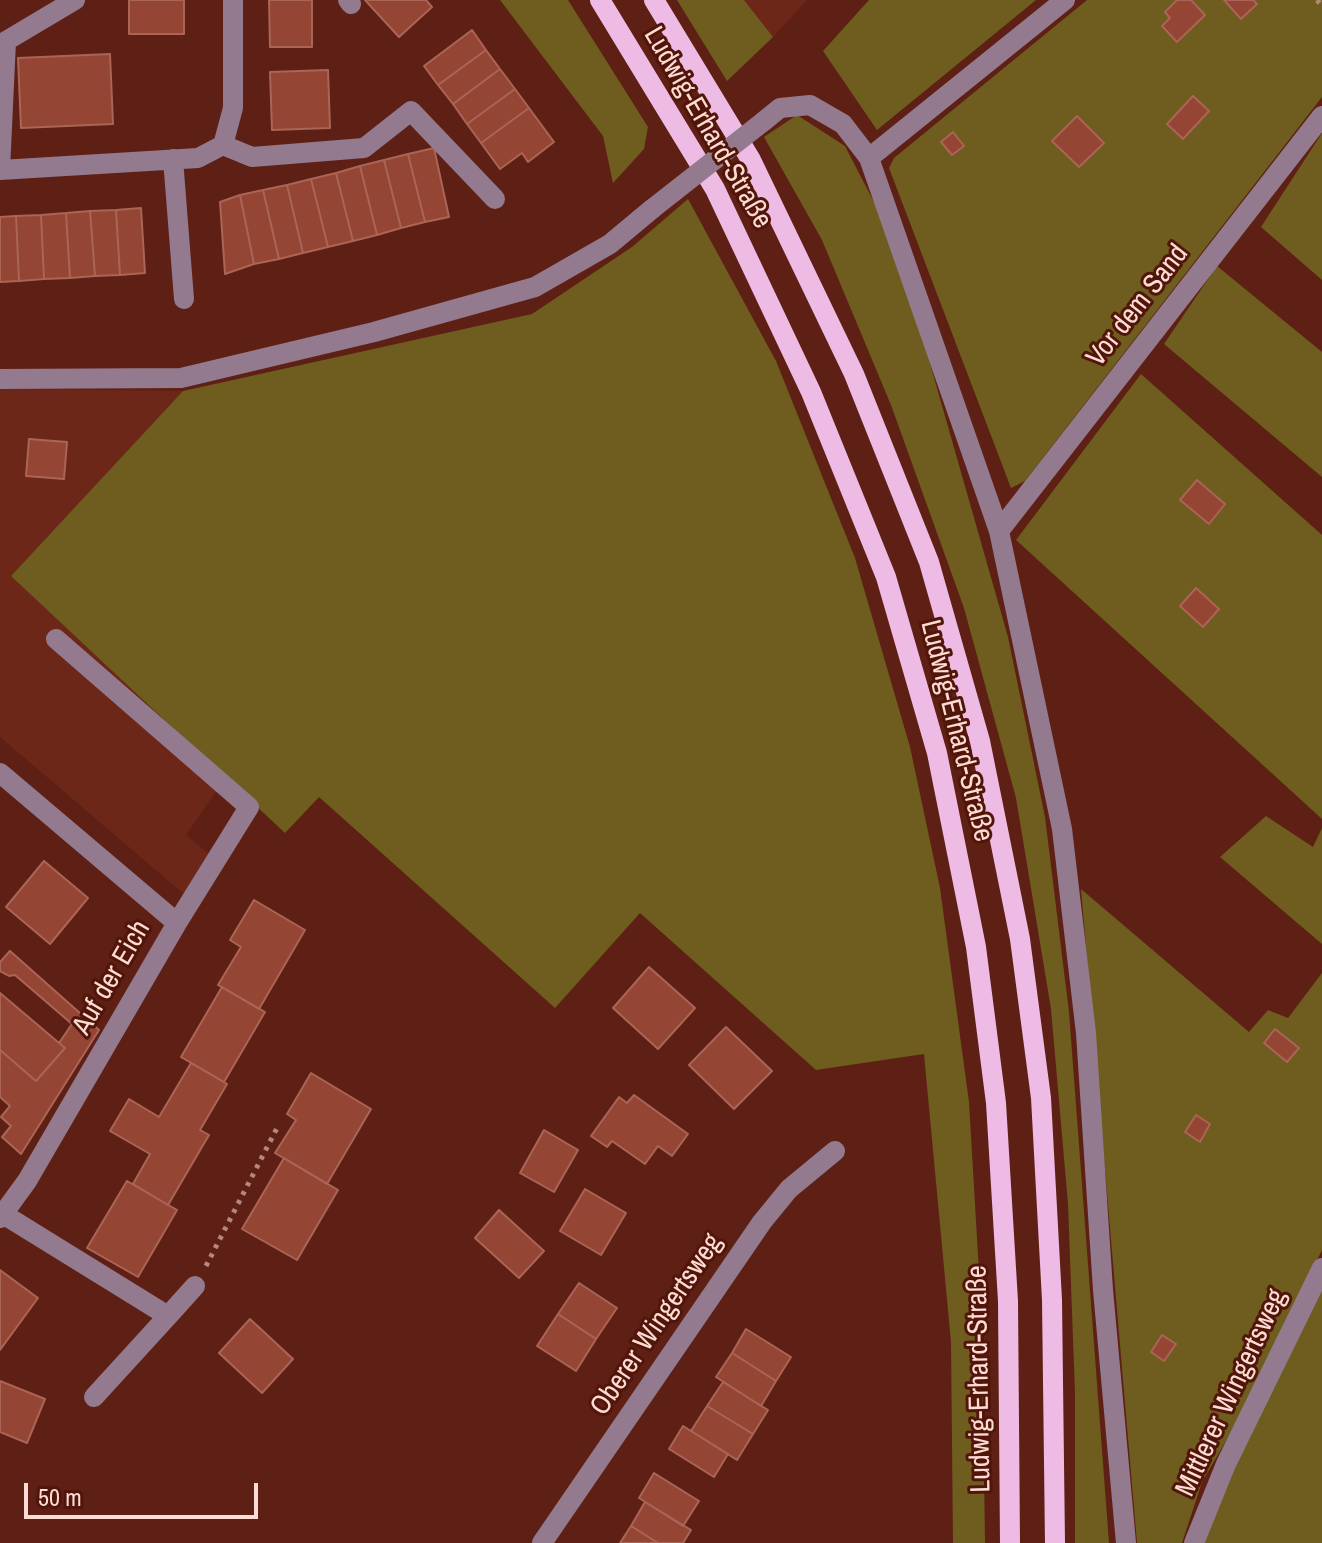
<!DOCTYPE html>
<meta charset="utf-8">
<style>
body{margin:0}
#map{position:relative;width:1322px;height:1543px;overflow:hidden;background:#5e2014;font-family:"Archivo Narrow",sans-serif}
canvas{display:block}
.scale{position:absolute;left:24px;top:1483px;width:234px;height:36px;box-sizing:border-box;border:4px solid #fcdcd5;border-top:0;padding-left:10px;font-size:24px;line-height:28px;white-space:nowrap;color:#fcdcd5;-webkit-text-stroke:6px #521509;paint-order:stroke}
</style>
<div id="map">
<canvas width="1322" height="1543"></canvas>
<div class="scale">50 m</div>
</div>
<script>
const ctx = document.querySelector('canvas').getContext('2d');
ctx.lineJoin = 'round';
function paint(path, color) { ctx.fillStyle = color; ctx.fill(path, 'evenodd'); }
const poly = rows => new Path2D(rows.map(r => 'M' + r).join(''));
function strokePath(path, color, width, dash) { ctx.strokeStyle = color; ctx.lineWidth = width; ctx.lineCap = dash ? 'butt' : 'round'; ctx.setLineDash(dash || []); ctx.stroke(path); }
function label(font, color, halo, rows, align = 'center') {
  ctx.font = font + ' "Archivo Narrow",sans-serif'; ctx.lineWidth = 6; ctx.setLineDash([]); ctx.textBaseline = 'middle'; ctx.strokeStyle = halo; ctx.fillStyle = color; for (const [text, x, y, turn = 0] of rows) {
    ctx.save(); ctx.translate(x, y); ctx.rotate((+turn || 0) * Math.PI / 180); ctx.textAlign = isNaN(turn) ? turn : align; if (halo) ctx.strokeText(text, 0, 0); ctx.fillText(text, 0, 0); ctx.restore();
  }
}
paint(poly([
 [744,0,807,0,773,37],
 [0,389,183,391,11,576,226,777,186,835,210,855,185,895,0,737]
]), '#6c2719');
paint(poly([
 [500,0,568,0,648,127,644,149,613,183,603,136],
 [677,0,744,0,773,37,727,81],
 [869,0,1036,0,877,130,823,51],
 [1087,0,1322,0,1322,97,1025,481,1011,488,889,168,894,158],
 [797,115,845,146,875,204,927,353,1008,637,1045,817,1069,1012,1109,1543,1075,1543,1075,1393,1068,1204,1051,1009,1016,798,964,608,891,405,822,240,764,137],
 [1322,133,1322,280,1261,227],
 [688,199,776,361,855,558,910,747,940,888,969,1102,982,1323,985,1543,953,1543,951,1342,924,1054,816,1070,640,913,555,1008,319,797,285,833,11,576,183,391,532,314,632,247],
 [1217,266,1322,352,1322,477,1164,344],
 [1141,374,1322,535,1322,819,1016,540],
 [1266,816,1313,847,1322,828,1322,944,1220,857],
 [1081,889,1249,1032,1268,1010,1288,1018,1322,973,1322,1250,1247,1405,1202,1482,1182,1543,1137,1543],
 [1322,1285,1322,1543,1204,1543,1212,1514]
]), '#6e5d1e');
const building = poly([
 [129,0,184,0,184,34,129,34,129,0],
 [269,0,312,0,312,47,270,47,269,0],
 [365,0,426,0,432,7,399,37,365,0],
 [1177,0,1191,0,1205,15,1177,42,1162,26,1170,18,1165,12,1177,0],
 [1224,0,1253,0,1257,4,1241,19,1224,0],
 [472,30,486,50,438,85,424,66,472,30],
 [486,50,500,69,453,104,438,85,486,50],
 [110,54,113,124,21,128,18,58,110,54],
 [500,69,515,89,467,124,453,104,500,69],
 [328,70,330,128,272,130,270,72,328,70],
 [515,89,529,108,481,143,467,124,515,89],
 [1193,96,1209,111,1183,139,1167,124,1193,96],
 [529,108,554,142,528,162,522,153,500,169,481,143,529,108],
 [1077,116,1104,143,1079,167,1052,141,1077,116],
 [953,132,964,146,952,155,941,142,953,132],
 [434,148,449,217,425,222,408,154,434,148],
 [408,154,425,222,401,228,384,160,408,154],
 [384,160,401,228,377,235,360,166,384,160],
 [360,166,377,235,353,241,336,173,360,166],
 [336,173,353,241,328,247,311,179,336,173],
 [311,179,328,247,303,253,287,185,311,179],
 [287,185,303,253,279,259,263,190,287,185],
 [263,190,279,259,254,264,240,195,263,190],
 [240,195,254,264,225,274,220,202,240,195],
 [141,208,145,273,120,275,116,210,141,208],
 [116,210,120,275,95,276,90,211,116,210],
 [90,211,95,276,70,278,66,213,90,211],
 [66,213,70,278,44,279,41,215,66,213],
 [41,215,44,279,19,281,16,216,41,215],
 [16,216,19,281,0,282,0,217,16,216],
 [29,439,67,442,64,479,26,476,29,439],
 [1197,480,1225,504,1209,524,1180,500,1197,480],
 [1196,588,1219,609,1203,627,1180,606,1196,588],
 [44,861,88,898,50,944,6,907,44,861],
 [254,900,305,930,259,1009,218,985,241,947,230,940,254,900],
 [10,951,99,1030,21,1154,2,1137,11,1126,1,1117,10,1106,0,1097,0,1050,36,1081,65,1048,59,1043,72,1024,15,975,9,976,0,971,0,962,10,951],
 [649,967,695,1008,658,1049,613,1008,649,967],
 [222,987,265,1012,224,1082,181,1057,222,987],
 [0,993,65,1048,36,1081,0,1050,0,993],
 [726,1027,772,1071,734,1109,689,1065,726,1027],
 [1275,1029,1299,1048,1287,1062,1264,1043,1275,1029],
 [191,1063,227,1084,200,1130,209,1135,168,1205,133,1184,150,1154,110,1131,129,1099,159,1117,191,1063],
 [311,1073,371,1109,327,1184,275,1153,296,1120,287,1114,311,1073],
 [634,1095,688,1134,672,1156,658,1146,645,1164,612,1141,607,1147,591,1136,619,1097,627,1103,634,1095],
 [1196,1115,1210,1124,1200,1142,1185,1132,1196,1115],
 [544,1130,578,1150,554,1192,520,1173,544,1130],
 [284,1158,338,1190,297,1260,242,1229,284,1158],
 [127,1181,177,1210,138,1277,87,1248,127,1181],
 [585,1189,626,1213,601,1255,560,1231,585,1189],
 [499,1210,544,1251,519,1278,475,1238,499,1210],
 [0,1270,38,1298,0,1350,0,1270],
 [579,1283,617,1308,596,1339,558,1314,579,1283],
 [558,1314,596,1339,576,1371,537,1346,558,1314],
 [250,1319,293,1359,262,1393,219,1353,250,1319],
 [746,1329,791,1357,776,1381,732,1353,746,1329],
 [1162,1335,1176,1344,1164,1361,1151,1352,1162,1335],
 [732,1353,776,1381,761,1406,716,1377,732,1353],
 [0,1381,45,1399,27,1443,0,1432,0,1381],
 [723,1382,768,1410,753,1434,707,1406,723,1382],
 [707,1406,753,1434,737,1460,691,1431,707,1406],
 [683,1426,728,1454,714,1477,669,1449,683,1426],
 [654,1473,699,1501,683,1526,639,1498,654,1473],
 [645,1502,691,1530,683,1543,658,1543,631,1526,645,1502],
 [631,1526,658,1543,620,1543,631,1526]
]);
paint(building, '#954534');
strokePath(building, '#aa6556', 2);
strokePath(poly([
 [1317,0,1322,6],
 [206,1266,277,1128]
]), '#b5877e', 5, [4, 6]);
strokePath(poly([
 [348,0,351,4],
 [764,121,780,108,810,105,843,124,869,158,999,531,1062,829,1086,1033,1103,1290,1126,1543],
 [223,145,252,157,364,148,411,111,495,199],
 [223,145,233,108,233,0],
 [869,158,1065,0],
 [173,159,184,299],
 [0,170,198,158,223,145],
 [0,170,6,41,75,0],
 [0,379,181,378,374,332,535,287,610,244,652,209],
 [999,531,1322,116],
 [0,773,177,923],
 [3,1214,168,1316,94,1397],
 [0,1218,27,1181,177,923,249,807,56,639],
 [168,1316,195,1286],
 [542,1543,762,1222,789,1189,835,1151],
 [1194,1543,1226,1464,1322,1268]
]), '#937a8e', 20);
strokePath(poly([
 [600,0,715,189,811,392,886,577,937,753,976,947,996,1103,1008,1301,1010,1543],
 [654,0,751,160,854,374,929,562,980,741,1020,939,1041,1098,1052,1300,1055,1543]
]), '#eebbe4', 20);
strokePath(poly([
 [652,209,764,121]
]), '#937a8e', 20);
label('28px', '#fcdcd5', '#521509', [
 ["Ludwig-Erhard-Straße",707,128,60],
 ["Vor dem Sand",1138,306,-52],
 ["Ludwig-Erhard-Straße",956,731,76],
 ["Auf der Eich",112,978,-60],
 ["Oberer Wingertsweg",657,1325,-56],
 ["Ludwig-Erhard-Straße",980,1379,-91],
 ["Mittlerer Wingertsweg",1232,1393,-65]
]);
</script>
